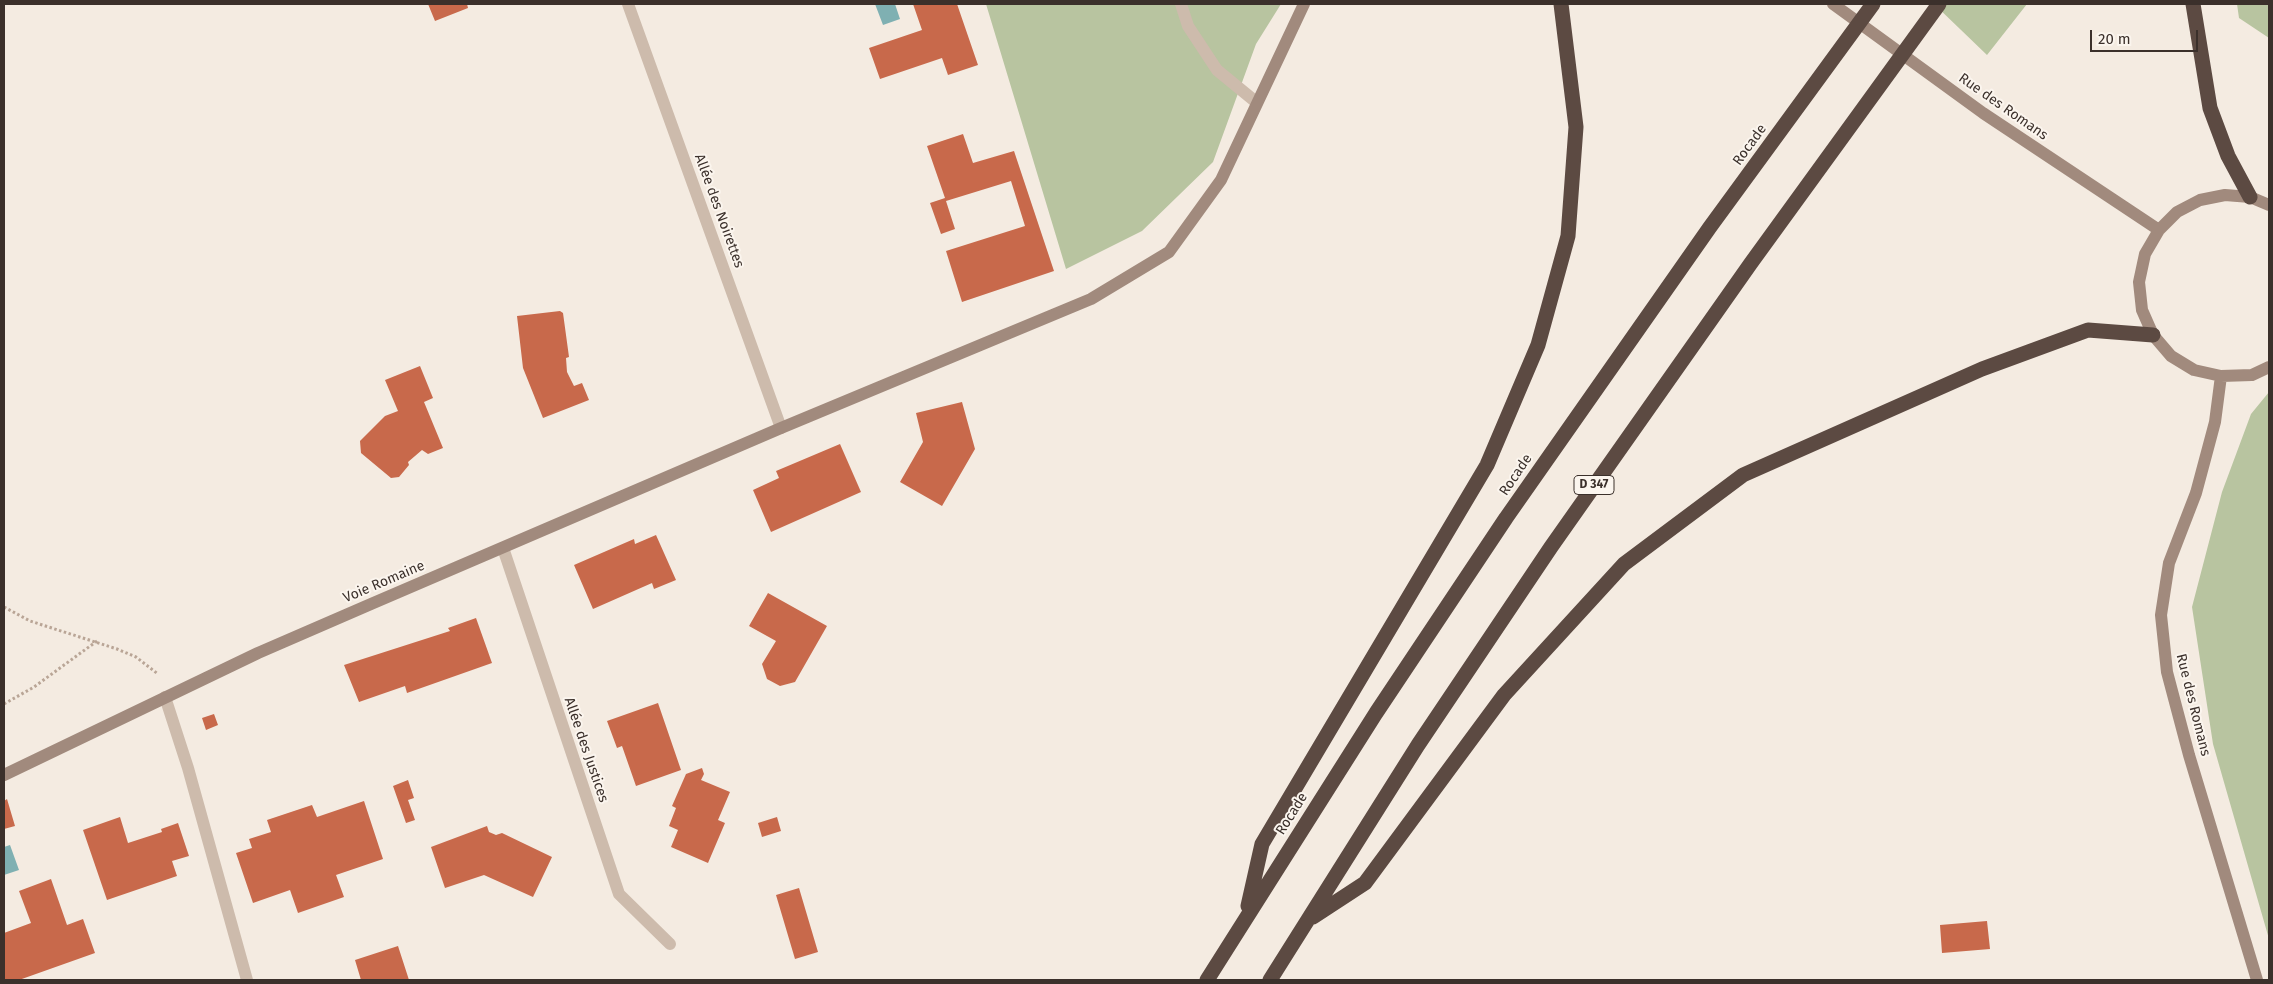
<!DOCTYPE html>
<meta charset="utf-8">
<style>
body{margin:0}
#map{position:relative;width:2273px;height:984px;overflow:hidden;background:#f4ebe1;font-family:"Fira Sans",sans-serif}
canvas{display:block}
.frame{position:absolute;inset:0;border:5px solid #3b302b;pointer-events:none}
.scale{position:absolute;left:2090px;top:30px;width:108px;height:22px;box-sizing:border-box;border:2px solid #3b302b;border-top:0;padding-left:6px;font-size:15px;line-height:18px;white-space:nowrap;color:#3b302b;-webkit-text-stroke:4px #fbf5ee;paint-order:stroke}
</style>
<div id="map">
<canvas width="2273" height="984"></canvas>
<div class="frame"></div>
<div class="scale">20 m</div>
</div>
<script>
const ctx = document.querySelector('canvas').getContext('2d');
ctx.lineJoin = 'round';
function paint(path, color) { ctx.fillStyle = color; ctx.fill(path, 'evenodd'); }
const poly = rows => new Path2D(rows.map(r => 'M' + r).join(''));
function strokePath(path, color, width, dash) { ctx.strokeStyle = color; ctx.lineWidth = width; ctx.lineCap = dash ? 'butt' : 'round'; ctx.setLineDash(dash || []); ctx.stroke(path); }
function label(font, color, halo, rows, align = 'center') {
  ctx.font = font + ' "Fira Sans",sans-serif'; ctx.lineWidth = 4; ctx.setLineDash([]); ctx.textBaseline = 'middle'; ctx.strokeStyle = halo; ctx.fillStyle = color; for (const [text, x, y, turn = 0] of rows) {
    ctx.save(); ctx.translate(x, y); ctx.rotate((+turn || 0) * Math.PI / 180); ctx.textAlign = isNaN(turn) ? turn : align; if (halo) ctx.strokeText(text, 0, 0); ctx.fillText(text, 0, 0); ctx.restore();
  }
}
paint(poly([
 [986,4,1281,4,1256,44,1213,162,1142,231,1066,269],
 [1934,4,2027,4,1987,55],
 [2237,4,2269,4,2269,38,2239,18],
 [2269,392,2269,939,2213,744,2192,607,2222,492,2251,414]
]), '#b8c4a0');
paint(poly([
 [875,4,895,4,900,19,883,25],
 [10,845,19,870,4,875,4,847]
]), '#7fb0b2');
paint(poly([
 [428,4,467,4,468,8,435,21],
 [913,4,957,4,978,65,948,75,942,58,880,79,869,48,922,30],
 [963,134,973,163,1014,151,1054,271,962,302,946,251,1025,226,1011,181,946,201,955,229,941,234,930,203,945,198,927,146],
 [560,311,563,313,569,357,566,358,567,372,574,386,582,383,589,400,543,418,523,368,517,316],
 [420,366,433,398,424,402,443,448,428,454,422,450,408,462,409,465,399,477,391,478,361,453,360,441,385,416,398,411,385,380],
 [962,402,975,449,942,506,900,482,923,442,916,413],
 [840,444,861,492,771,532,753,490,779,478,776,471],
 [656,535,676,580,654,589,652,583,593,609,574,565,634,539,635,544],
 [768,593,827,626,795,682,780,686,767,679,762,664,776,641,749,626],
 [476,618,492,663,407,693,405,686,359,702,344,665,450,631,448,628],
 [658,703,681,770,636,786,622,746,617,748,607,721],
 [214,714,218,725,206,730,202,718],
 [702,768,704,774,701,780,730,792,718,820,725,823,708,863,671,847,678,830,669,826,676,808,672,806,686,774],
 [408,780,414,798,408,800,415,820,406,823,393,786],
 [7,799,15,826,4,829,4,801],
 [364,801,383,859,336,875,344,897,298,913,290,890,253,903,236,853,252,848,249,839,271,832,267,820,312,805,317,817],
 [120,817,128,843,162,832,161,829,178,823,189,856,172,861,177,876,107,900,83,830],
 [777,817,781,831,762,837,758,823],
 [487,826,489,832,496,835,502,833,552,857,533,897,484,875,445,888,431,847],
 [51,879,67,925,83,919,95,953,19,980,4,980,4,933,31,923,19,891],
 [799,888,818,952,795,959,776,895],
 [1987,921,1990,949,1942,953,1940,925],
 [398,946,409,980,361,980,355,960]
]), '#c8694b');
strokePath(poly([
 [4,607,30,621,117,649,136,657,158,674],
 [4,704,34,687,97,641]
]), '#b9a596', 3, [2.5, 2.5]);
strokePath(poly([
 [165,697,188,768,247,980]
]), '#cdbbac', 12);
strokePath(poly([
 [628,4,781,428],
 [1181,4,1188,26,1217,70,1256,102],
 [503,548,619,894,670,944]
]), '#cdbbac', 12);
strokePath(poly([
 [1833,4,1983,113,2159,230],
 [2269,205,2250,197,2225,195,2200,200,2177,212,2159,230,2145,254,2139,282,2142,310,2153,335,2171,356,2194,370,2221,376,2252,375,2269,367],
 [2221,376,2215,422,2196,493,2169,563,2161,615,2167,672,2189,755,2257,980],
 [4,775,258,653,371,604,781,428,1091,299,1169,252,1221,180,1304,4]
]), '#a18a7d', 12);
strokePath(poly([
 [2193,4,2210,108,2228,156,2250,197],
 [1248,906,1262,844,1487,465,1538,345,1568,236,1576,127,1561,4],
 [1313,917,1365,883,1504,695,1624,564,1743,475,1982,369,2088,330,2153,335],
 [1207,980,1376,713,1506,518,1710,227,1873,4],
 [1270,980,1418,745,1551,547,1751,263,1939,4]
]), '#5c4a42', 15);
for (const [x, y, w] of [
 [1594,485,40]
]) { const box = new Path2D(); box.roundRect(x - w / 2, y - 9.5, w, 19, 4); ctx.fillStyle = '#fbf5ee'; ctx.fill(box); strokePath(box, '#3b302b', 1); }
label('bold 12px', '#3b302b', null, [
 ["D 347",1594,485]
]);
label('14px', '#3b302b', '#fbf5ee', [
 ["Rue des Romans",2003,107,35],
 ["Rocade",1750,145,-54],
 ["Allée des Noirettes",719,211,70],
 ["Rocade",1516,475,-56],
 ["Voie Romaine",384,582,-23],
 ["Rue des Romans",2193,705,76],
 ["Allée des Justices",586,750,71],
 ["Rocade",1292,814,-58]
]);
</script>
